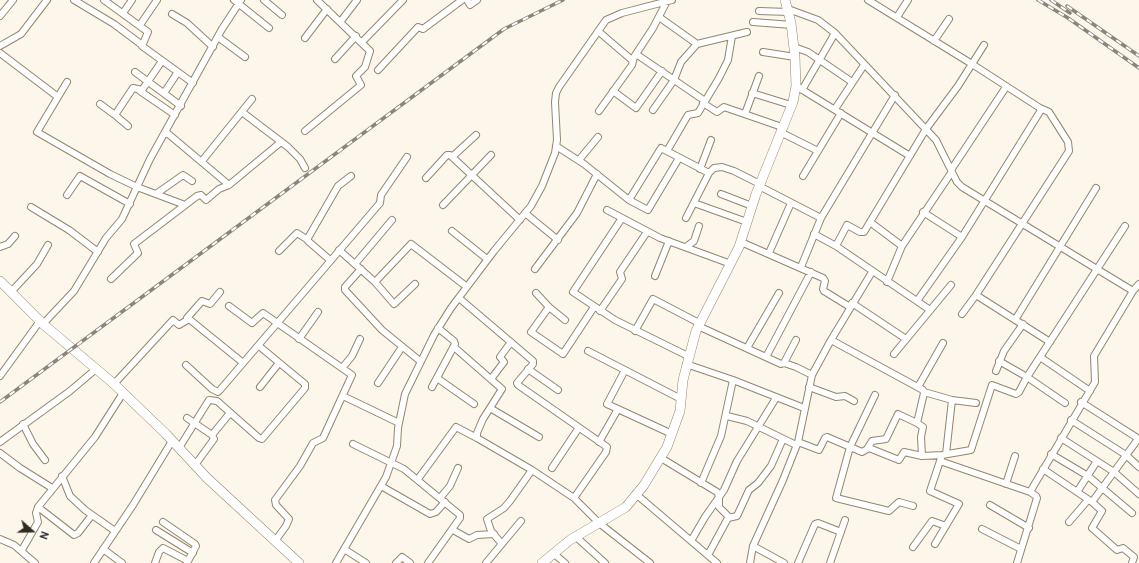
<!DOCTYPE html>
<style>
body{margin:0}
#map{position:relative;width:1139px;height:563px;overflow:hidden;background:#fdf6eb;font-family:Overpass,sans-serif}
canvas{display:block}
.north{position:absolute;left:12px;top:511px;width:40px;height:40px;-webkit-text-stroke:3px #fff;paint-order:stroke;rotate:110deg;font-size:11px;font-weight:700;line-height:16px;text-align:center;color:#302a1f}
.north::after{content:'';display:block;margin:auto;width:14px;height:18px;background:#302a1f;clip-path:polygon(50% 0,100% 100%,50% 72%,0 100%)}
</style>
<div id="map">
<canvas width="1139" height="563"></canvas>
<div class="north">N</div>
</div>
<script>
const ctx = document.querySelector('canvas').getContext('2d');
ctx.lineJoin = 'round';
const poly = rows => new Path2D(rows.map(r => 'M' + r).join(''));
function strokePath(path, color, width, dash) { ctx.strokeStyle = color; ctx.lineWidth = width; ctx.lineCap = dash ? 'butt' : 'round'; ctx.setLineDash(dash || []); ctx.stroke(path); }
const street = poly([
 [74,0,114,24,142,45],
 [104,0,148,32,142,46,193,83],
 [234,0,269,28],
 [264,0,282,15],
 [467,0,470,5,477,0],
 [868,0,972,64,1040,108,1041,110,962,237,917,301],
 [788,9,818,20,835,33,936,140,957,182,962,187,1133,291],
 [759,11,789,12],
 [123,13,132,0],
 [172,14,187,23,213,47],
 [0,16,13,0],
 [659,17,697,44,747,32],
 [897,17,908,0],
 [341,21,357,0],
 [753,22,792,25],
 [140,25,157,0],
 [598,31,633,61],
 [218,37,245,57],
 [305,38,327,9],
 [934,41,949,19],
 [362,42,403,0],
 [0,46,21,34,47,0],
 [794,47,808,52,852,82],
 [763,52,795,57],
 [0,53,58,97],
 [636,54,705,101],
 [335,59,356,36],
 [378,70,418,27,423,29,462,0],
 [135,72,181,106],
 [67,82,37,132,110,174,137,187,185,205],
 [796,86,910,156],
 [802,90,835,33],
 [140,91,175,115],
 [613,91,636,108,662,71],
 [164,93,178,72],
 [752,93,791,105],
 [703,103,717,112,724,107,782,127],
 [100,104,115,115,133,88,142,90,162,61],
 [835,109,864,65],
 [653,110,674,80,681,62,697,44],
 [599,111,632,65,634,57,653,28,667,1],
 [242,112,288,147,300,159,305,168],
 [745,114,759,76],
 [115,115,128,126],
 [305,131,361,85,356,76,365,67,370,51,317,0],
 [166,132,229,185],
 [780,132,818,151],
 [556,146,584,164,629,200,648,210,679,158],
 [667,151,688,115,698,113,719,78,728,60,732,36],
 [452,157,476,135],
 [579,160,598,137],
 [202,161,252,99],
 [700,169,711,140],
 [951,170,1006,87],
 [803,176,841,113],
 [426,178,447,155,450,155,520,220],
 [759,186,821,218],
 [156,194,183,175,192,181],
 [721,194,752,206],
 [67,195,80,176,130,204],
 [629,200,661,148,709,173],
 [694,203,747,222],
 [443,205,491,155],
 [31,207,69,230,98,252],
 [607,210,660,238,731,264],
 [923,212,962,237],
 [525,213,558,240],
 [622,218,573,292,615,320,688,356],
 [686,218,709,173,714,168,722,167,734,171,760,184],
 [870,222,902,246],
 [452,231,487,259],
 [814,234,836,246,930,310],
 [741,242,823,278,825,281,823,289,824,291,850,307],
 [836,246,847,225,860,232,864,232,926,129,958,86,984,45],
 [0,247,8,244,15,236],
 [686,247,694,241,699,226],
 [339,250,375,282,394,304,415,284],
 [279,251,297,233,308,240],
 [769,253,791,203],
 [330,260,308,241,308,238,338,186,351,176],
 [355,264,392,220],
 [801,267,821,218,895,95],
 [361,269,345,287,345,290,382,330,420,361],
 [535,269,577,213,597,174],
 [655,276,669,241],
 [111,279,138,253,134,244,197,196,201,195,206,200,219,189,229,185,281,142],
 [375,282,411,244,467,287],
 [887,282,902,246,951,173],
 [11,292,37,264,48,245],
 [536,293,549,307,531,332,563,354,594,307],
 [976,295,1050,342],
 [459,298,533,361,533,364,517,383,518,385,607,447,606,452,574,498],
 [852,303,906,339],
 [229,306,252,323,263,313,352,375,323,438,313,443,300,466,275,500,276,505,289,519,286,526,275,541],
 [549,307,565,320],
 [600,311,622,279,620,272,647,232],
 [962,314,976,295,1069,151,1068,142,1049,112,1040,108],
 [187,318,202,301,210,304,220,292],
 [1015,320,1096,188],
 [43,324,74,291,106,238,122,219,150,159,222,29,241,0],
 [698,326,781,364,784,363,796,340],
 [635,331,653,299,699,323],
 [299,339,318,312],
 [831,340,872,272],
 [454,347,502,389,483,419,477,433,477,438,532,470,574,498,599,523,650,563],
 [747,348,779,293],
 [588,351,681,399],
 [894,354,951,285],
 [766,357,811,272],
 [1040,357,1090,391],
 [999,361,1027,377,1065,403],
 [784,363,796,367,812,375],
 [686,364,733,380,804,408],
 [186,365,212,389,218,392,220,390,380,203,381,195,407,157],
 [343,367,352,356,360,339],
 [528,369,558,390],
 [625,370,607,404,672,434],
 [996,371,1004,351,1023,324],
 [0,376,40,321],
 [437,378,474,404],
 [491,379,504,362,500,357,511,342],
 [378,383,402,347],
 [114,384,173,320,179,325,189,319,242,362],
 [260,387,279,363],
 [432,387,455,344,454,341,438,328],
 [809,387,836,397,845,396,854,401],
 [918,387,943,343],
 [924,392,952,400,976,403],
 [875,395,850,447,836,498,889,511,899,502,913,506],
 [343,396,399,423],
 [1081,402,1139,439],
 [490,408,539,437],
 [727,416,747,421,796,445],
 [187,418,212,435,214,439,195,465],
 [1071,420,1126,455,1139,467],
 [23,424,33,444,45,460],
 [212,435,230,413],
 [1061,438,1114,472,1139,494],
 [0,442,70,391,96,369],
 [599,442,618,409],
 [798,442,819,450,825,438,827,437,862,452,869,448,899,460,904,452,922,456],
 [353,444,404,469,460,515,460,518,428,563],
 [179,448,209,400,217,401,259,438,262,439,305,388,305,384,259,346],
 [867,449,872,441,886,439,898,414,917,423],
 [0,453,20,468,52,488],
 [946,454,952,400],
 [1051,454,1088,476,1132,513],
 [942,455,971,450,992,385,1016,394,1019,392,1027,377,1125,226],
 [661,458,717,492,719,496,719,507,729,517],
 [552,468,578,429],
 [1043,469,1092,502],
 [62,476,70,496,85,510,115,531],
 [418,479,456,427,477,438],
 [701,483,721,436,733,380],
 [1006,484,1015,456],
 [381,486,430,514,436,512,445,502],
 [1077,492,1097,461],
 [637,495,717,563],
 [440,498,450,486,458,468],
 [990,505,1029,528],
 [38,507,74,535,78,533,92,515],
 [163,522,195,544,196,546,187,563],
 [1069,522,1088,500],
 [982,529,1021,549],
 [156,530,193,553],
 [453,530,469,539,477,535,494,534],
 [575,536,605,563],
 [0,539,14,545,35,563],
 [691,541,705,517,724,490,737,461,776,398],
 [502,544,491,531,487,519,504,508,510,501,532,470],
 [935,544,959,504,930,491,940,461],
 [753,546,784,563],
 [913,547,932,521,946,526],
 [103,549,122,563],
 [344,549,366,563],
 [22,550,38,522,36,513,38,507,95,437,123,393],
 [553,553,565,563],
 [708,555,728,518,737,516,749,490,758,483,771,466,783,439],
 [94,563,133,505,172,441],
 [155,563,159,552,163,548,188,561],
 [336,563,386,477,397,446,398,428,405,394,434,335,451,308,494,251,531,206,542,186,555,153,557,140,555,102,556,93,559,87,606,20,622,13,672,0],
 [396,563,402,557,410,563],
 [486,563,521,521],
 [750,563,753,546,783,480,798,442,812,375,831,340,923,390,924,393,917,423,923,427,921,437,922,456,942,455,940,461,1030,492,1095,382,1094,356,1133,291,1139,284],
 [798,563,815,524,818,523,841,532],
 [830,563,845,520],
 [1017,563,1037,498,1036,496,1030,492],
 [1132,563,1134,557,1123,548,1117,550,1092,528,1102,511,1092,502,1138,439]
]);
const secondary = poly([
 [0,281,43,324,114,384,166,434,207,478,299,563],
 [542,563,570,540,626,507,644,485,667,447,680,411,683,380,696,331,739,247,756,194,793,102,796,86,795,57,791,23,785,0]
]);
strokePath(street, '#94866b', 8);
strokePath(secondary, '#94866b', 10);
strokePath(street, '#fff', 6);
strokePath(secondary, '#fff', 9);
const rail = poly([
 [1038,0,1068,18,1139,68],
 [1051,0,1070,13],
 [1067,6,1139,56],
 [0,402,504,29,563,0]
]);
strokePath(rail, '#8c857a', 3.5);
strokePath(rail, '#fff', 2, [6]);
</script>
